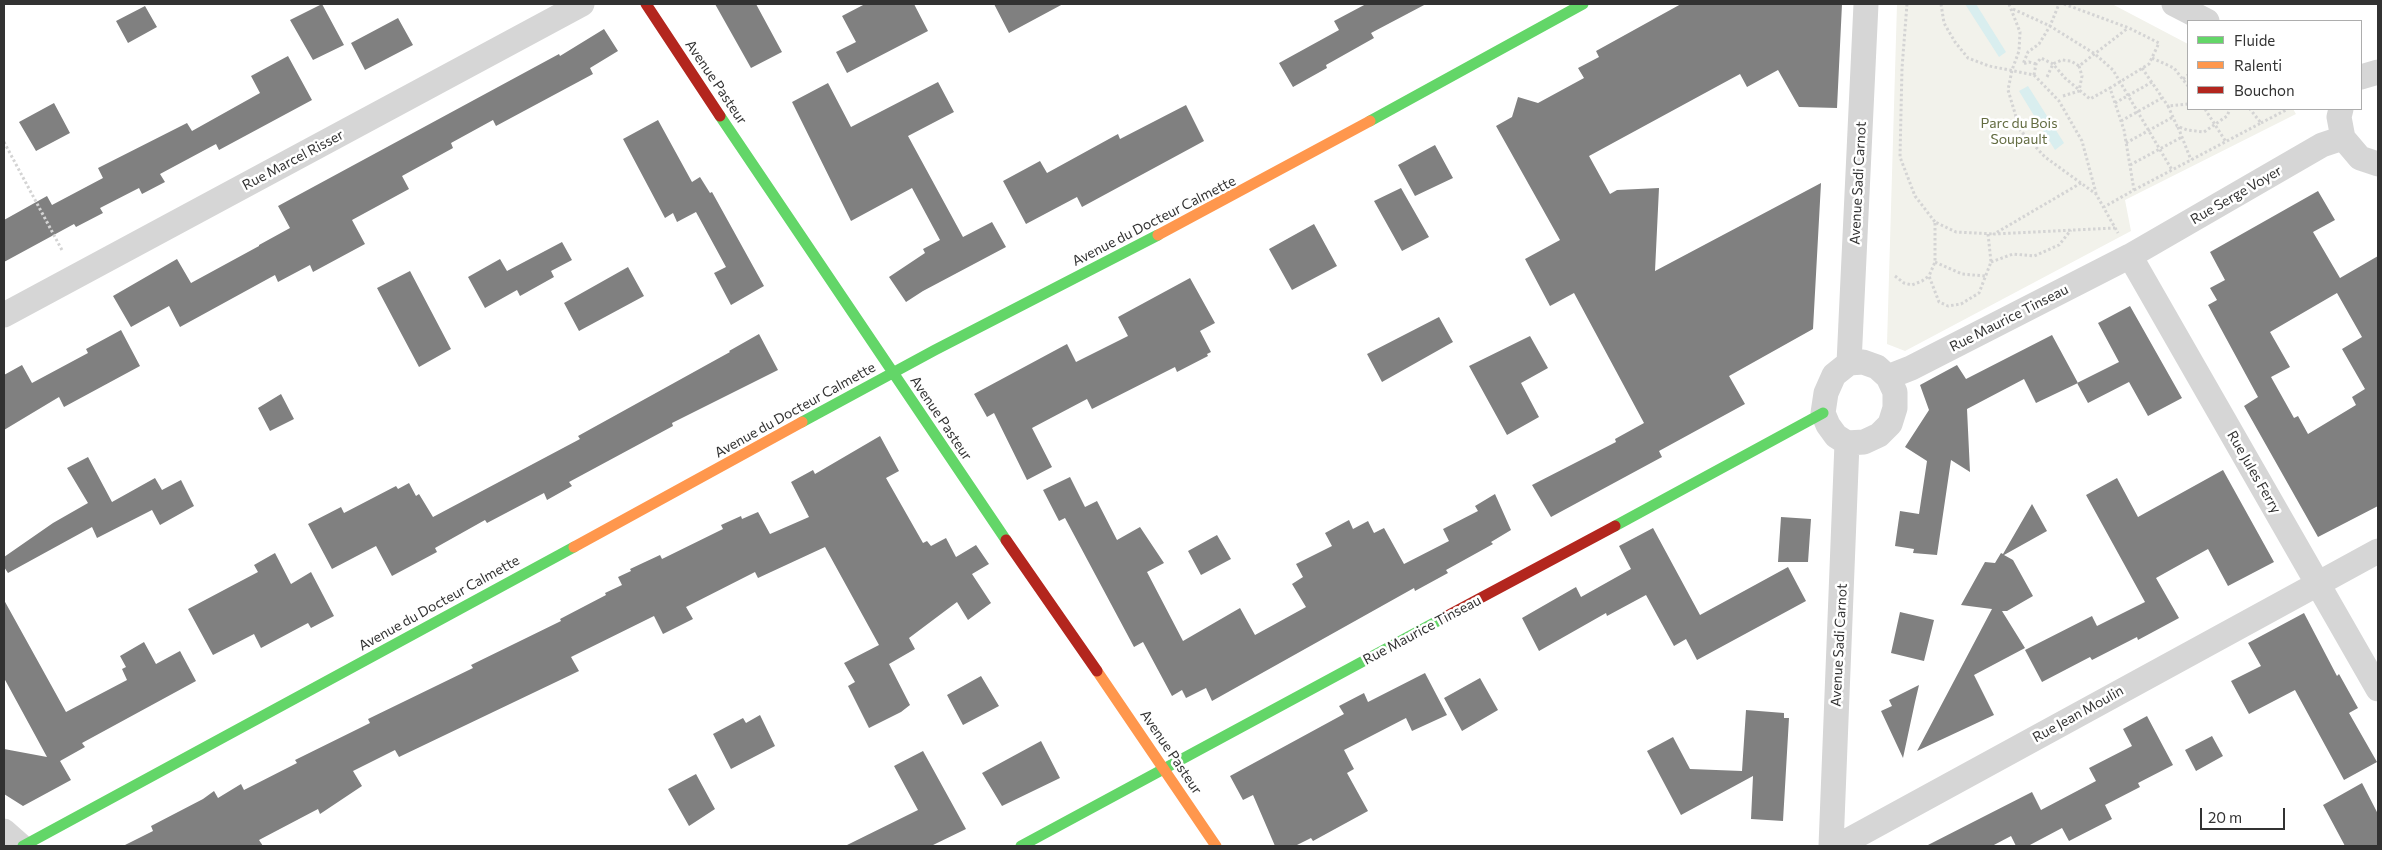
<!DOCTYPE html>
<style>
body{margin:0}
#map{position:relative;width:2382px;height:850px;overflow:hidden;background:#fff;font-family:Commissioner,sans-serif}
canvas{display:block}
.frame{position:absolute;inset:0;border:5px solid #323232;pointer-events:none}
.legend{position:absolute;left:2187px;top:20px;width:175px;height:90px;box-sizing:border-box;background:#fff;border:1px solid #adadad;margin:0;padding:6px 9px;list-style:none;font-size:15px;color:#323232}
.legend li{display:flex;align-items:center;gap:10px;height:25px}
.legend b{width:25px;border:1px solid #adadad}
.scale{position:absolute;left:2200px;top:808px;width:85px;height:22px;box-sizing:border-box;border:2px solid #323232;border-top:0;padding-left:6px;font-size:15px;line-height:18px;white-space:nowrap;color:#323232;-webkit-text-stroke:4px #fff;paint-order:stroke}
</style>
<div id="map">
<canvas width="2382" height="850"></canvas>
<div class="frame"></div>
<ul class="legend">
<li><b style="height:6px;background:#63d668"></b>Fluide</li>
<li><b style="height:6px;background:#ff974d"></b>Ralenti</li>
<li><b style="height:6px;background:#b3261e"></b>Bouchon</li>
</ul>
<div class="scale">20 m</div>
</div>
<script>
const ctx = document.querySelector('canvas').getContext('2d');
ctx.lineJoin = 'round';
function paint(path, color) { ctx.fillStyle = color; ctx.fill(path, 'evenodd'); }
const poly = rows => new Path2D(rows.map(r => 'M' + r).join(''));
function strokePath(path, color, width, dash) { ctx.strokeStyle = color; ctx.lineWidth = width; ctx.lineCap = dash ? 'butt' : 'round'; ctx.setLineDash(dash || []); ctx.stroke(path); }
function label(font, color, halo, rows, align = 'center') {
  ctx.font = font + ' Commissioner,sans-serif'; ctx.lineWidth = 5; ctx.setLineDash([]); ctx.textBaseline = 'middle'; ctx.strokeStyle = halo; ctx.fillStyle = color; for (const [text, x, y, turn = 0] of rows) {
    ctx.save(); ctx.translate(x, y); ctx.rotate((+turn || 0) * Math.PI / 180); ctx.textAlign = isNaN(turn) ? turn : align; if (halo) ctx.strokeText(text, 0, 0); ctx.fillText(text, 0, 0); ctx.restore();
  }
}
paint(poly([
 [1897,4,2112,4,2188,44,2188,109,2293,109,2296,114,2125,200,2131,231,1905,351,1887,344]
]), '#f2f2eb');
paint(poly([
 [1965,4,1976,4,2006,52,1999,57],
 [2028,86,2064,143,2055,150,2019,91]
]), '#d9eeef');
paint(poly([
 [322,4,344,45,313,60,290,20],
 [715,4,756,4,782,52,751,68],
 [865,4,914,4,928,31,847,73,836,52,856,42,842,16],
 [994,4,1063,4,1009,33],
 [1366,4,1426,4,1371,33,1374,38,1326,65,1327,68,1293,87,1279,63,1339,30,1334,21],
 [1681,4,1842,4,1837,108,1799,107,1778,70,1747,87,1740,74,1589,156,1610,194,1617,190,1659,188,1655,271,1821,183,1813,329,1729,376,1745,404,1659,451,1662,457,1551,517,1532,485,1616,442,1615,439,1644,423,1574,293,1550,306,1525,259,1560,240,1496,126,1512,117,1518,97,1538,103,1584,78,1578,68,1599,57,1596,51],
 [145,6,157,27,128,43,116,21],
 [398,18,413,45,365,70,351,43],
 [604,29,618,51,590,68,593,74,496,126,493,120,451,143,453,148,402,176,409,189,352,220,365,244,313,272,310,265,278,282,275,275,180,327,169,306,131,327,113,296,177,259,191,283,259,246,259,245,290,228,278,206,559,54,560,56],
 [288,56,312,100,219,150,216,144,160,174,165,182,142,194,139,188,100,208,103,213,76,227,74,224,4,262,4,220,47,196,52,205,103,178,98,168,187,123,192,131,260,93,251,76],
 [938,82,954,112,908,136,963,237,992,222,1006,247,923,291,906,302,889,277,925,253,923,249,940,240,912,188,851,221,792,102,828,83,851,127],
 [54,103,70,133,36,151,19,122],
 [1186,105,1204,141,1082,207,1077,197,1026,224,1003,181,1040,161,1047,173,1118,134,1120,139],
 [658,120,692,182,700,177,710,193,712,192,764,286,731,305,714,273,726,267,696,212,677,222,673,213,665,218,623,139],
 [1435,145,1453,178,1415,196,1398,165],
 [1401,188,1429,237,1402,251,1374,201],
 [2318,191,2335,220,2313,232,2340,278,2378,256,2378,506,2318,537,2244,406,2258,397,2208,305,2217,300,2210,288,2225,280,2210,252],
 [2337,293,2362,337,2342,349,2365,389,2352,397,2356,405,2308,434,2298,416,2294,418,2271,377,2290,367,2270,332],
 [1314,224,1337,266,1292,290,1269,249],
 [562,242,572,260,551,271,554,277,520,296,517,290,485,308,468,277,500,259,507,271],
 [628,267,644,296,579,331,564,303],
 [410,271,451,349,419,367,377,288],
 [1190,278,1215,323,1200,331,1211,352,1207,354,1208,356,1177,372,1175,367,1092,409,1087,399,1032,428,1052,467,1027,480,994,413,987,417,974,394,1067,344,1076,362,1128,336,1118,317],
 [2130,306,2182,398,2148,416,2129,382,2088,403,2077,383,2119,362,2098,323],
 [1439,317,1453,342,1382,382,1367,354],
 [121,330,140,366,64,407,59,397,4,430,4,375,22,365,32,383,88,353,86,349],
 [759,334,778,370,672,423,673,426,569,482,572,486,547,500,544,493,487,523,485,520,435,548,437,552,392,576,376,546,332,569,308,524,341,507,344,513,396,486,398,489,409,483,416,496,419,494,433,517,580,439,578,436,730,352,729,351],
 [2052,335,2078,383,2036,403,2024,379,1967,409,1970,472,1951,460,1937,555,1913,553,1914,549,1895,546,1900,511,1919,514,1927,461,1905,447,1929,410,1920,385,1957,365,1966,379],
 [1530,336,1548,368,1521,383,1539,417,1507,435,1469,366],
 [281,394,294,419,270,431,258,408],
 [880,436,899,471,886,478,923,543,927,541,931,546,946,538,956,557,976,545,989,564,972,574,991,603,968,620,957,602,909,638,915,649,889,664,910,705,901,712,869,728,848,686,855,682,844,663,879,645,825,547,758,578,755,572,686,607,693,619,663,634,654,616,571,657,579,671,399,757,395,750,353,771,362,786,320,814,318,809,259,840,263,846,123,846,153,831,151,826,203,799,214,791,218,798,241,784,244,790,297,763,295,760,370,723,368,719,473,668,471,665,561,621,560,619,606,595,605,593,622,585,618,577,631,571,630,569,660,555,662,559,723,529,721,525,741,516,742,519,758,512,770,534,809,517,791,482,813,470,815,474],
 [88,457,112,502,155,478,162,490,181,480,194,506,160,525,152,510,97,538,92,527,8,573,4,567,4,557,53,523,88,503,67,468],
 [2223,470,2274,562,2228,586,2208,549,2156,578,2179,618,2138,640,2137,637,2092,660,2090,657,2042,682,2025,650,2092,616,2097,626,2145,602,2086,495,2117,478,2138,517],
 [1070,477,1085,507,1097,501,1117,540,1140,527,1164,563,1147,572,1183,641,1240,608,1255,635,1306,607,1292,584,1303,577,1296,564,1332,546,1325,533,1349,520,1353,529,1368,521,1374,533,1384,528,1404,564,1449,541,1443,529,1478,511,1475,506,1495,494,1511,530,1491,542,1493,544,1446,570,1448,573,1415,591,1414,588,1212,701,1206,688,1186,698,1182,690,1172,696,1143,642,1134,647,1065,518,1059,521,1043,490],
 [2032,504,2047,531,2004,555,2013,560,2033,596,2007,611,2002,611,2025,648,1974,675,1994,715,1917,751,1992,609,1961,605,1985,562,1995,563,2001,553,2003,554],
 [1781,517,1811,519,1808,562,1778,562],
 [1653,528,1700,615,1788,567,1806,601,1697,660,1686,639,1674,646,1646,595,1607,616,1606,613,1539,651,1522,618,1576,587,1581,597,1631,569,1619,546],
 [1217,535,1231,559,1201,575,1188,551],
 [275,553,291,584,311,572,334,616,311,628,308,623,261,648,254,634,213,655,188,609,258,572,254,565],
 [4,600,66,712,127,680,122,669,126,667,120,656,144,642,156,664,180,651,196,681,82,743,85,747,60,761,71,780,23,806,4,794,4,749,47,757,4,678],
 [1900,612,1934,620,1924,661,1891,653],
 [2304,613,2337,676,2339,674,2358,708,2349,713,2377,762,2344,780,2295,690,2249,714,2231,681,2261,666,2248,643],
 [1425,673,1447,715,1412,731,1406,718,1344,750,1354,769,1347,773,1368,811,1313,841,1311,838,1295,846,1275,846,1253,795,1243,800,1230,776,1344,714,1339,706,1364,693,1368,702],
 [981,676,999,706,963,725,947,695],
 [1480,678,1498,710,1462,731,1444,698],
 [1919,685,1915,702,1903,758,1881,711,1892,706,1889,700],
 [1746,710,1784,713,1784,718,1789,718,1783,821,1751,819,1753,776,1681,815,1647,751,1673,737,1690,769,1742,771],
 [760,715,775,746,731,769,713,734,743,718,746,723],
 [2147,716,2173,765,2138,783,2140,787,2105,805,2112,819,2069,841,2062,828,2028,846,2016,846,2011,836,1992,846,1926,846,2032,792,2041,810,2096,781,2089,768,2132,746,2123,729],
 [2212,736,2223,756,2196,771,2185,750],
 [1041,741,1060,778,1002,806,982,773],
 [923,751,966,829,931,846,845,846,918,810,894,766],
 [696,774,715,809,689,826,668,789],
 [2362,783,2378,814,2378,846,2345,846,2323,805]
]), '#808080');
strokePath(poly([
 [1907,4,1902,68,1900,157,1915,196,1935,222],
 [1941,4,1944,23,1955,42,1968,58,1989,66,2034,75,2059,101,2082,141,2096,193],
 [2009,4,2020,32,2019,51,2012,70,2008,90,2020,130,2045,157,2096,194,2118,233],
 [2064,4,2129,28,2159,43,2149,64,2110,88,2124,130,2134,190,2104,207],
 [2013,9,2050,26,2095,54,2113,70,2172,170],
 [2152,58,2174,68,2188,86],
 [2036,64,2029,62,2023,64,2028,52,2039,44,2050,26,2059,4],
 [2142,68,2168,106],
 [2034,75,2036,64,2041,58,2053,64,2065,78,2090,99,2110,88],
 [2047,77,2053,64,2062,60,2071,61,2079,66,2128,28],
 [2183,79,2188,75],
 [2063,96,2079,91,2082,76,2079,66],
 [2115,103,2152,82],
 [2188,104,2168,106,2177,126,2187,130,2204,132,2227,116,2230,109],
 [2205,109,2226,142],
 [2121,121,2162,98],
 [2261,123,2286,110,2284,109],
 [2178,127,2191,160],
 [4,142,63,252],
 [2126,143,2173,117],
 [2130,165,2182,137],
 [2081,183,1994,234,2115,228],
 [2134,190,2261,123,2250,109],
 [1988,234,1991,262,1979,293,1961,304,1948,306,1939,302,1929,276,1935,262,1935,222,1956,232,1994,234],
 [1935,262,1962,274,1985,276],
 [1991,262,2013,254,2034,256,2059,245,2071,230],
 [1895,276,1904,283,1912,285,1922,281,1929,276]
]), '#d4d4d4', 3, [2.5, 2.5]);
strokePath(poly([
 [2174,4,2207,21],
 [2361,77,2378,72],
 [2341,109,2339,117,2343,138,2360,158,2378,164],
 [2130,256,2378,689],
 [4,315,582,4],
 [1863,362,1877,367,1888,377,1895,392,1895,408,1890,424,1879,435,1864,442,1847,443,1836,436,1828,425,1823,413,1826,393,1834,375,1849,363,1863,362],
 [1849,363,1866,4],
 [1888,377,1911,368,2130,256,2322,145,2343,138],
 [4,831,21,846],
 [1831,846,1847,443],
 [1838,846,2378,551]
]), '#d6d6d6', 25);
strokePath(poly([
 [720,116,1006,540],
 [1370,121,1583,4],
 [802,422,935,350,1158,235],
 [1615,526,1823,413],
 [23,846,574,547],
 [1021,846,1445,617]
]), '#63d668', 11);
strokePath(poly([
 [1158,235,1370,121],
 [574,547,802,422],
 [1097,671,1216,846]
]), '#ff974d', 11);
strokePath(poly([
 [646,4,720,116],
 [1006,540,1097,671],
 [1445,617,1615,526]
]), '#b3261e', 11);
label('14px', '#323232', '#fff', [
 ["Avenue Pasteur",716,82,56],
 ["Rue Marcel Risser",293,160,-28],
 ["Avenue Sadi Carnot",1858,183,-87],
 ["Rue Serge Voyer",2236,195,-30],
 ["Avenue du Docteur Calmette",1154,221,-27],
 ["Rue Maurice Tinseau",2009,318,-27],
 ["Avenue du Docteur Calmette",795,410,-29],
 ["Avenue Pasteur",941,418,56],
 ["Rue Jules Ferry",2254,472,60],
 ["Avenue du Docteur Calmette",439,603,-29],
 ["Rue Maurice Tinseau",1422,630,-28],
 ["Avenue Sadi Carnot",1839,645,-87],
 ["Rue Jean Moulin",2078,714,-29],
 ["Avenue Pasteur",1171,752,56]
]);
label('14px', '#636c41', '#fff', [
 ["Parc du Bois",2019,123],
 ["Soupault",2019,139]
]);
</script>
